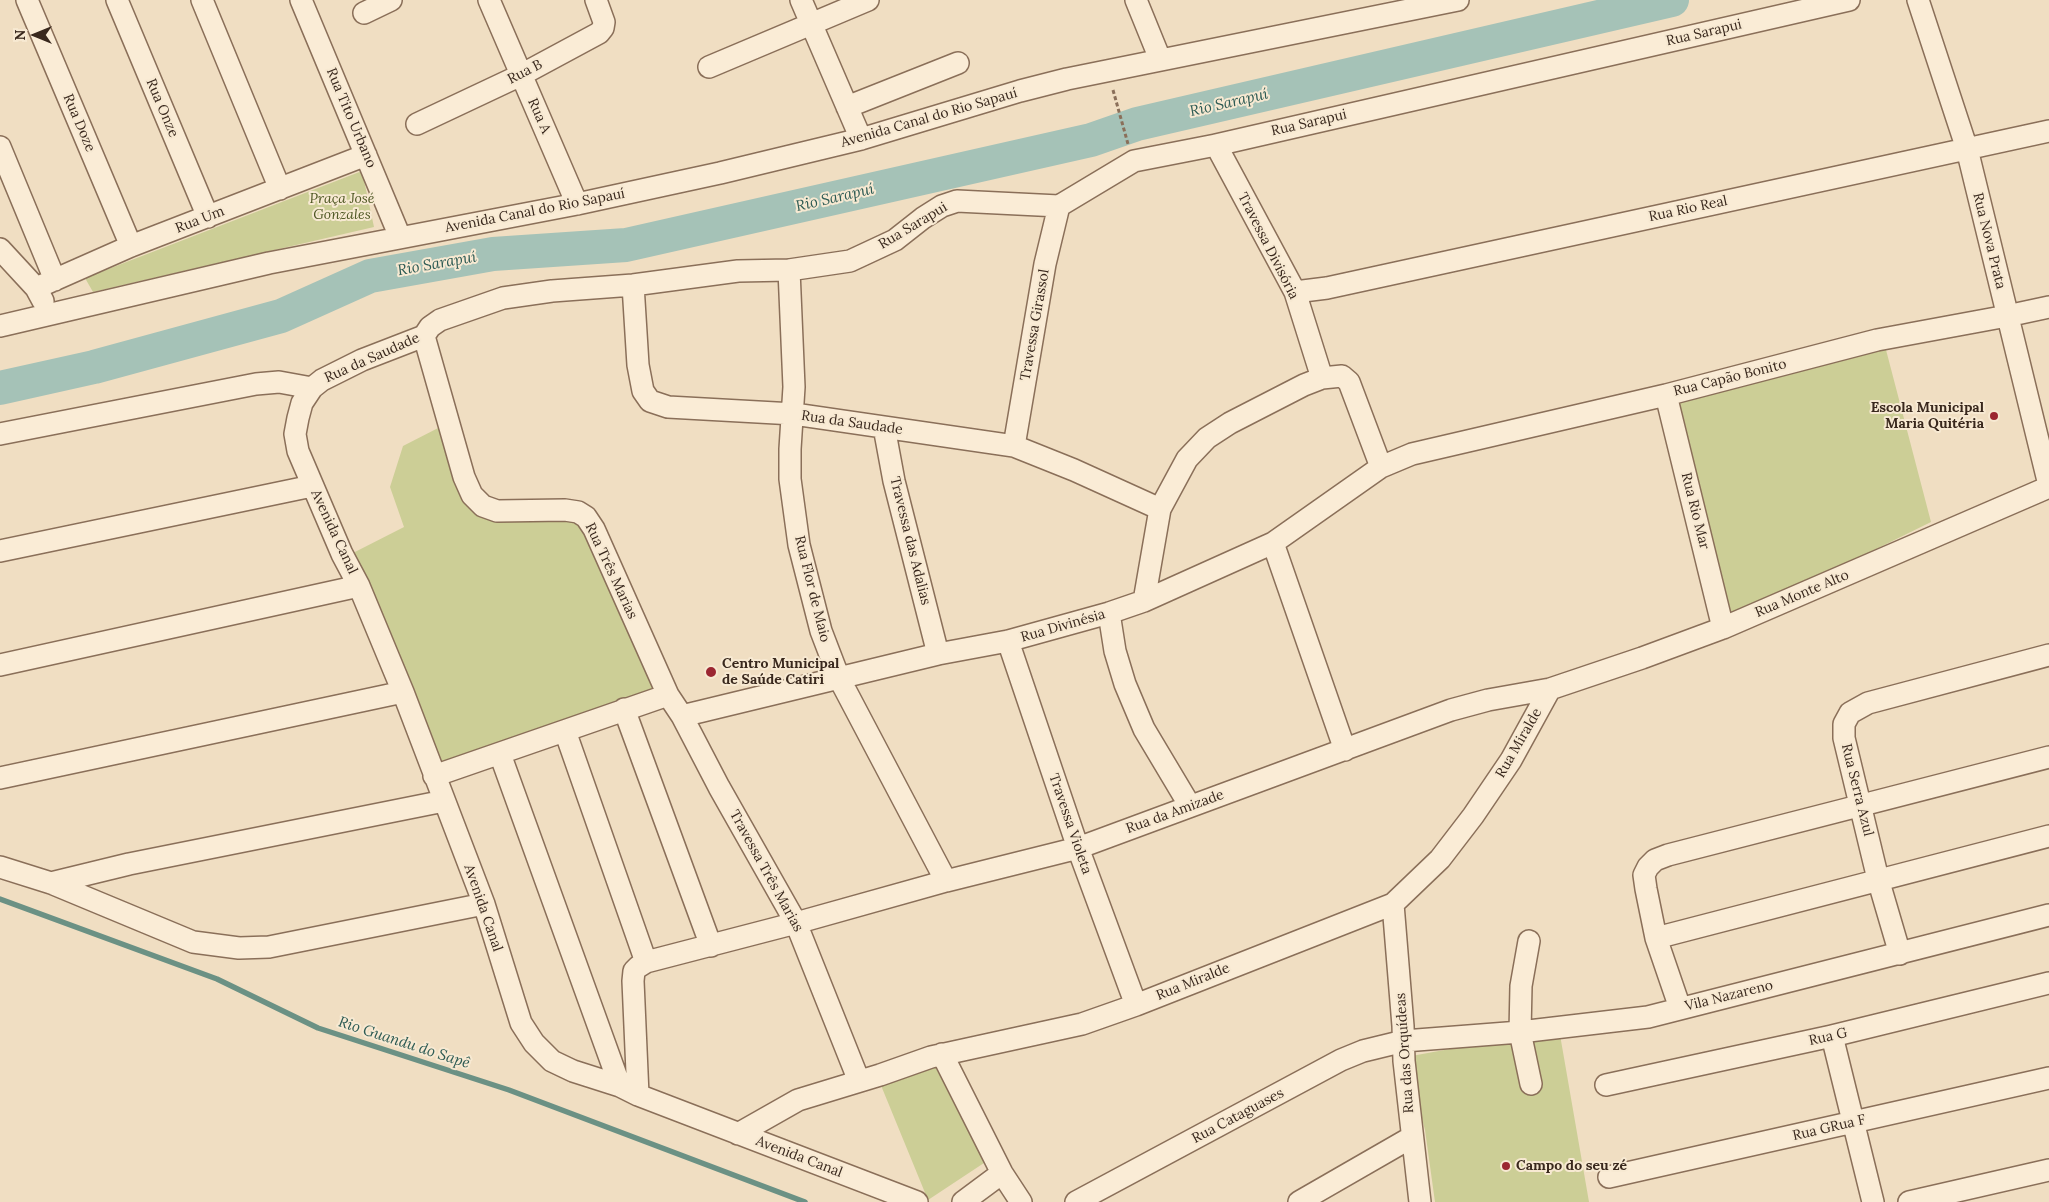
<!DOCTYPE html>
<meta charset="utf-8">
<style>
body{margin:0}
#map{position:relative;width:2049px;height:1202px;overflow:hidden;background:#f0dec2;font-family:Lora,serif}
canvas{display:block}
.north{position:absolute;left:10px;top:10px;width:50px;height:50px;-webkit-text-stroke:4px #f7e9d2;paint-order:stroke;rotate:270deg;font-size:14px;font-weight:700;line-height:20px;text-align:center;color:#39281d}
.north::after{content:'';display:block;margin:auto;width:18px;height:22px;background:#39281d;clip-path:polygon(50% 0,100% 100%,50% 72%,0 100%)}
</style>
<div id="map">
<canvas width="2049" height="1202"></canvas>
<div class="north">N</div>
</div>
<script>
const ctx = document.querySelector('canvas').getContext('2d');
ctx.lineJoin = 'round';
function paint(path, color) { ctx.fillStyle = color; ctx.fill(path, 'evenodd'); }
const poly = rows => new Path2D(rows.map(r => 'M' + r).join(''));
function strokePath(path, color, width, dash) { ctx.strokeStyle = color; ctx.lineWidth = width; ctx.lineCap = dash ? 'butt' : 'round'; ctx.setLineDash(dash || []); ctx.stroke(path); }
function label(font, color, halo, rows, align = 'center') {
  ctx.font = font + ' Lora,serif'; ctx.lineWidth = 4; ctx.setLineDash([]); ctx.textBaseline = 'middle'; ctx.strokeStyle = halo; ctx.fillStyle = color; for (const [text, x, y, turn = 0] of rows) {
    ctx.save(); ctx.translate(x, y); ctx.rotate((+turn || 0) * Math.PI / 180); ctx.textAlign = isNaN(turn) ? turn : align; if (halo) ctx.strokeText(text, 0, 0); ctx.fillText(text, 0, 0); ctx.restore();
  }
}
paint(poly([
 [362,171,374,227,93,292,85,278],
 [1885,346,1931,522,1726,623,1674,397],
 [444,425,476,505,568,515,593,530,663,691,437,771,351,554,404,527,390,487,403,446],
 [1559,1029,1589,1202,1435,1202,1425,1130,1406,1057],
 [932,1061,987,1161,928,1200,880,1083]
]), '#ccce96');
strokePath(poly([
 [0,899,217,979,318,1028,509,1090,805,1202]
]), '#6b9184', 5.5);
strokePath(poly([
 [0,388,94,367,281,316,370,276,493,254,626,245,1091,140,1137,124,1672,0]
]), '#a5c2b7', 34);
const minor = poly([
 [27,0,131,246],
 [117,0,208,217],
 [202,0,280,189],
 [301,0,400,237],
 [489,0,577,204],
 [801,0,861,139],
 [1136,0,1160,59],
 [1918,0,1967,149,2049,485],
 [364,13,391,0],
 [709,67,868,0],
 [847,107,958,63],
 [417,124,521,75,599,33,603,28,604,22,596,0],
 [1216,145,1295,292,1322,378,1342,376,1349,382,1381,467],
 [0,147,55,280],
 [0,249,36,288,43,301],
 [789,270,794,387,790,449,790,479,799,545,821,631,839,678,946,881],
 [633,285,638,365,643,391,650,401,668,407,794,414,1014,446,1074,470,1160,509],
 [36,288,131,246,366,155],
 [1295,292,1327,288,2049,131],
 [0,326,269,263,577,204,720,173,861,139,1020,91,1067,79,1458,0],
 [424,336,464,477,472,495,483,506,497,511,565,510,578,512,586,517,594,529,668,695,682,716,719,787,796,923,859,1081],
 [1666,395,1723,628],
 [884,427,894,481,938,654],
 [0,434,256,384,279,382,312,388],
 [1014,446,1045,264,1059,206],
 [1273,543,1345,750],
 [0,551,312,486],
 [1144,601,1160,509,1187,459,1207,438,1230,423,1304,385,1322,378],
 [1109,613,1115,651,1125,684,1144,729,1190,806],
 [1008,641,1078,848,1136,1005],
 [0,665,359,586],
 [624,709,711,946],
 [682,716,938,654,1008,641,1109,613,1144,601,1273,543,1381,467,1412,454,1666,395,1877,340,2007,316,2049,307],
 [565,731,646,962],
 [500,754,620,1086],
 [434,776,668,695],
 [0,778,403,692],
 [0,867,51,883,193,942,239,948,269,947,484,904],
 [51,883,129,864,444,801],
 [1393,904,1403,1026,1404,1061,1420,1202],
 [1656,938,2049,836],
 [1529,941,1521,986,1520,1032,1531,1084],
 [1900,954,1878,879,1844,738,1844,724,1850,713,1868,703,2049,655],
 [1680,1008,1656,938,1646,889,1644,875,1648,867,1655,860,1668,855,2049,757],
 [1832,1036,1873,1202],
 [942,1054,1002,1173,1021,1202],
 [1606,1085,1832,1036,2049,983],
 [638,1095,633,981,634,971,638,967,646,962,796,923,946,881,1078,848,1451,710,1488,700,1550,689,1642,658,1723,628,2049,487],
 [738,1134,798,1100,880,1075,931,1057,1082,1024,1136,1005,1393,904,1440,859,1473,816,1511,760,1550,689],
 [1609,1177,2049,1078],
 [917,1202,638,1095,620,1086,573,1071,552,1061,534,1043,521,1023,484,904,403,692,359,586,342,554,298,451,295,434,298,418,302,403,312,388,322,380,362,360,424,336,430,327,440,320,503,298,552,291,633,285,738,271,789,270,850,261,895,240,923,218,942,206,957,201,1059,206,1134,161,1216,145,1849,0],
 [963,1202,1002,1173],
 [1076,1202,1341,1060,1363,1051,1404,1041,1520,1032,1648,1017,2049,915],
 [1299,1202,1412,1137],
 [1909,1202,2049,1170]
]);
strokePath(minor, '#8a6f59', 24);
strokePath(poly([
 [1113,90,1128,144]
]), '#8a6f59', 3, [4, 2.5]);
strokePath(minor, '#faecd6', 21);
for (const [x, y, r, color] of [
 [1994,416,5,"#9b2631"],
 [711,672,6,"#9b2631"],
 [1506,1166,5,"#9b2631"]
]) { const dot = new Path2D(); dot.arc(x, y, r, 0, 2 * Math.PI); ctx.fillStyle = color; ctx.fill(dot); strokePath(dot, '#f7e9d2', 2); }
label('14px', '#39281d', '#f7e9d2', [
 ["Rua Sarapui",1704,33,-13],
 ["Rua B",525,72,-27],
 ["Rua Onze",162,108,67],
 ["Rua A",539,116,66],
 ["Rua Tito Urbano",351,118,67],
 ["Avenida Canal do Rio Sapauí",929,118,-16],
 ["Rua Doze",79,123,67],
 ["Rua Sarapui",1309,123,-13],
 ["Rua Rio Real",1688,209,-12],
 ["Avenida Canal do Rio Sapauí",535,211,-11],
 ["Rua Um",200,220,-21],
 ["Rua Sarapui",913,226,-31],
 ["Rua Nova Prata",1989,241,76],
 ["Travessa Divisória",1268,246,63],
 ["Travessa Girassol",1035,325,-80],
 ["Rua da Saudade",372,358,-24],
 ["Rua Capão Bonito",1730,378,-14],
 ["Rua da Saudade",852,423,8],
 ["Rua Rio Mar",1695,511,76],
 ["Avenida Canal",334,532,65],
 ["Travessa das Adalias",910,541,76],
 ["Rua Três Marias",611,571,65],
 ["Rua Flor de Maio",812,589,76],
 ["Rua Monte Alto",1802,594,-23],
 ["Rua Divinésia",1063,626,-16],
 ["Rua Miralde",1519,743,-60],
 ["Rua Serra Azul",1857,790,76],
 ["Rua da Amizade",1175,812,-20],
 ["Travessa Violeta",1070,824,71],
 ["Travessa Três Marias",766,871,61],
 ["Avenida Canal",483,908,71],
 ["Rua Miralde",1193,982,-22],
 ["Vila Nazareno",1729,996,-14],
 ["Rua G",1828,1037,-13],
 ["Rua das Orquídeas",1405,1053,-94],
 ["Rua Cataguases",1238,1116,-28],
 ["Rua GRua F",1829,1128,-13],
 ["Avenida Canal",799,1157,21]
]);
label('italic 14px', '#4e5723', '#f7e9d2', [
 ["Praça José",342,199],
 ["Gonzales",342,215]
]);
label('bold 14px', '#39281d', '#f7e9d2', [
 ["Escola Municipal",1984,408,"right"],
 ["Maria Quitéria",1984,424,"right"],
 ["Centro Municipal",722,664],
 ["de Saúde Catiri",722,680],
 ["Campo do seu zé",1516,1166]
], 'left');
label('italic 15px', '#2c5a53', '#f7e9d2', [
 ["Rio Sarapuí",1229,103,-13],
 ["Rio Sarapuí",835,198,-13],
 ["Rio Sarapuí",437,264,-10],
 ["Rio Guandu do Sapê",404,1043,18]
]);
</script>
